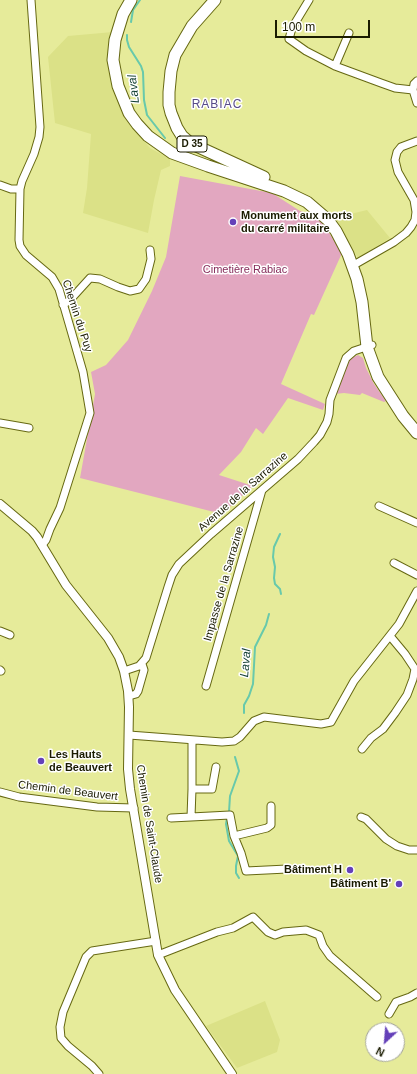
<!DOCTYPE html>
<meta charset="utf-8">
<style>
body{margin:0}
#map{position:relative;width:417px;height:1074px;overflow:hidden;background:#e6eb9a;font-family:Helvetica,sans-serif}
canvas{display:block}
.north{position:absolute;left:365px;top:1022px;width:40px;height:40px;box-sizing:border-box;background:#fff;border:1px solid #a3a499;border-radius:50%;rotate:206deg;font-size:11px;font-weight:700;line-height:16px;text-align:center;color:#1a1b00}
.north::after{content:'';display:block;margin:auto;width:14px;height:18px;background:#6440b9;clip-path:polygon(50% 0,100% 100%,50% 72%,0 100%)}
.scale{position:absolute;left:275px;top:20px;width:95px;height:18px;box-sizing:border-box;border:2px solid #1a1b00;border-top:0;padding-left:5px;font-size:12px;line-height:14px;white-space:nowrap;color:#1a1b00;-webkit-text-stroke:3px #fff;paint-order:stroke}
</style>
<div id="map">
<canvas width="417" height="1074"></canvas>
<div class="north">N</div>
<div class="scale">100 m</div>
</div>
<script>
const ctx = document.querySelector('canvas').getContext('2d');
ctx.lineJoin = 'round';
function paint(path, color) { ctx.fillStyle = color; ctx.fill(path, 'evenodd'); }
const poly = rows => new Path2D(rows.map(r => 'M' + r).join(''));
function strokePath(path, color, width, dash) { ctx.strokeStyle = color; ctx.lineWidth = width; ctx.lineCap = dash ? 'butt' : 'round'; ctx.setLineDash(dash || []); ctx.stroke(path); }
function label(font, color, halo, rows, align = 'center') {
  ctx.font = font + ' Helvetica,sans-serif'; ctx.lineWidth = 3; ctx.setLineDash([]); ctx.textBaseline = 'middle'; ctx.strokeStyle = halo; ctx.fillStyle = color; for (const [text, x, y, turn = 0] of rows) {
    ctx.save(); ctx.translate(x, y); ctx.rotate((+turn || 0) * Math.PI / 180); ctx.textAlign = isNaN(turn) ? turn : align; if (halo) ctx.strokeText(text, 0, 0); ctx.fillText(text, 0, 0); ctx.restore();
  }
}
paint(poly([
 [113,32,112,81,120,106,134,129,150,148,170,159,170,166,161,170,154,200,148,233,83,213,87,188,91,134,55,123,48,57,68,36],
 [367,210,390,238,358,258,334,218],
 [265,1001,280,1040,277,1052,237,1068,206,1026]
]), '#dbe187');
paint(poly([
 [180,176,272,193,300,211,319,217,342,253,314,315,311,314,281,384,325,404,323,410,288,398,263,434,256,428,241,452,219,475,253,486,222,514,80,478,95,394,91,372,106,365,128,340,152,291,166,257],
 [358,355,363,358,366,368,374,384,386,401,384,402,362,393,360,395,344,393,335,394,348,361,351,358]
]), '#e2a7c0');
strokePath(poly([
 [131,22,133,10,140,0],
 [127,35,127,40,129,47,141,66,143,72,144,100,147,115,165,138],
 [280,534,274,547,273,557,275,567,274,578,275,584,280,589,281,594],
 [244,713,244,705,249,696,253,684,255,647,266,625,269,614],
 [229,812,230,796,239,771,235,757],
 [227,818,226,824,229,841,238,856,236,866,236,873,239,878]
]), '#68c9ab', 2);
const minor = poly([
 [31,0,40,127,39,137,34,154,22,181,20,189,19,240,20,246,26,255,52,277,59,289,83,372,90,413,60,508,50,529,46,540,42,545],
 [309,0,292,28,289,39,306,51,335,66,381,83,395,88,413,90],
 [335,66,349,33],
 [417,81,414,84,413,90,417,103],
 [0,185,11,189,20,189],
 [352,266,394,242,406,233,411,227,415,220,416,212,414,200,398,172,395,160,397,152,401,147,417,141],
 [63,305,70,300,90,278,100,279,118,287,130,291,139,289,146,279,151,259,150,250],
 [0,423,29,428],
 [379,506,417,523],
 [394,563,417,575],
 [0,631,10,635],
 [0,670,1,671],
 [124,671,139,666,146,658,168,587,172,575,179,564,211,534,298,459,314,442,320,435,327,422,329,414,330,400,346,358,354,351,372,345],
 [206,686,262,490],
 [129,696,136,694,138,691,144,670,142,664],
 [129,735,222,742,234,741,240,737,254,721,264,717,321,724,331,722,354,681,399,624,417,591],
 [192,740,192,789,212,789,216,767],
 [362,749,371,738,383,729,395,713,407,695,413,679,415,669,405,654,390,636],
 [192,789,191,817,230,815,234,836,241,853,246,871,287,869],
 [0,792,19,797,97,807,134,808],
 [361,817,366,819,386,839,397,846,409,850,417,850],
 [171,818,191,817],
 [234,836,267,828,271,825,271,806],
 [158,955,217,932,233,928,253,917,268,932,275,935,283,932,306,930,319,935,323,946,330,956,377,997],
 [389,1014,396,1002,410,997,417,993],
 [99,1074,92,1066,68,1046,61,1038,60,1027,63,1012,86,957,92,951,156,941]
]);
const tertiary = poly([
 [0,504,32,531,37,537,66,585,108,638,119,657,124,671,128,691,129,707,128,769,130,789,158,955,175,990,232,1074]
]);
const primary = poly([
 [131,0,123,14,115,40,113,60,118,86,129,113,137,124,148,136,172,153,208,166,284,191,307,202,328,220,336,231,348,254,357,279,362,302,367,347,378,377,403,416,417,433],
 [215,0,192,26,175,55,171,71,169,92,169,105,171,113,177,128,182,136,190,143,264,177]
]);
strokePath(minor, '#666812', 9);
strokePath(tertiary, '#666812', 10);
strokePath(primary, '#666812', 13);
strokePath(minor, '#fff', 7);
strokePath(tertiary, '#fff', 8);
strokePath(primary, '#fff', 11);
for (const [x, y, r, color] of [
 [233,222,4,"#6440b9"],
 [41,761,4,"#6440b9"],
 [350,870,4,"#6440b9"],
 [399,884,4,"#6440b9"]
]) { const dot = new Path2D(); dot.arc(x, y, r, 0, 2 * Math.PI); ctx.fillStyle = color; ctx.fill(dot); strokePath(dot, '#fff', 1.5); }
for (const [x, y, w] of [
 [192,144,30]
]) { const box = new Path2D(); box.roundRect(x - w / 2, y - 8, w, 16, 3); ctx.fillStyle = '#fff'; ctx.fill(box); strokePath(box, '#1a1b00', 1); }
label('bold 10px', '#1a1b00', null, [
 ["D 35",192,144]
]);
label('bold 11px', '#1a1b00', '#fff', [
 ["Monument aux morts",241,216],
 ["du carré militaire",241,229],
 ["Les Hauts",49,755],
 ["de Beauvert",49,768],
 ["Bâtiment H",342,870,"right"],
 ["Bâtiment B'",391,884,"right"]
], 'left');
label('11px', '#862c5b', '#fff', [
 ["Cimetière Rabiac",245,270]
]);
label('11px', '#1a1b00', '#fff', [
 ["Chemin du Puy",77,316,72],
 ["Avenue de la Sarrazine",243,492,-41],
 ["Impasse de la Sarrazine",224,584,-74],
 ["Chemin de Beauvert",68,791,7],
 ["Chemin de Saint-Claude",149,824,81]
]);
label('italic 12px', '#133f33', '#fff', [
 ["Laval",134,89,-97],
 ["Laval",246,663,-85]
]);
ctx.letterSpacing = '1px';
label('12px', '#584b89', '#fff', [
 ["RABIAC",217,105]
]);
ctx.letterSpacing = '0px';
</script>
